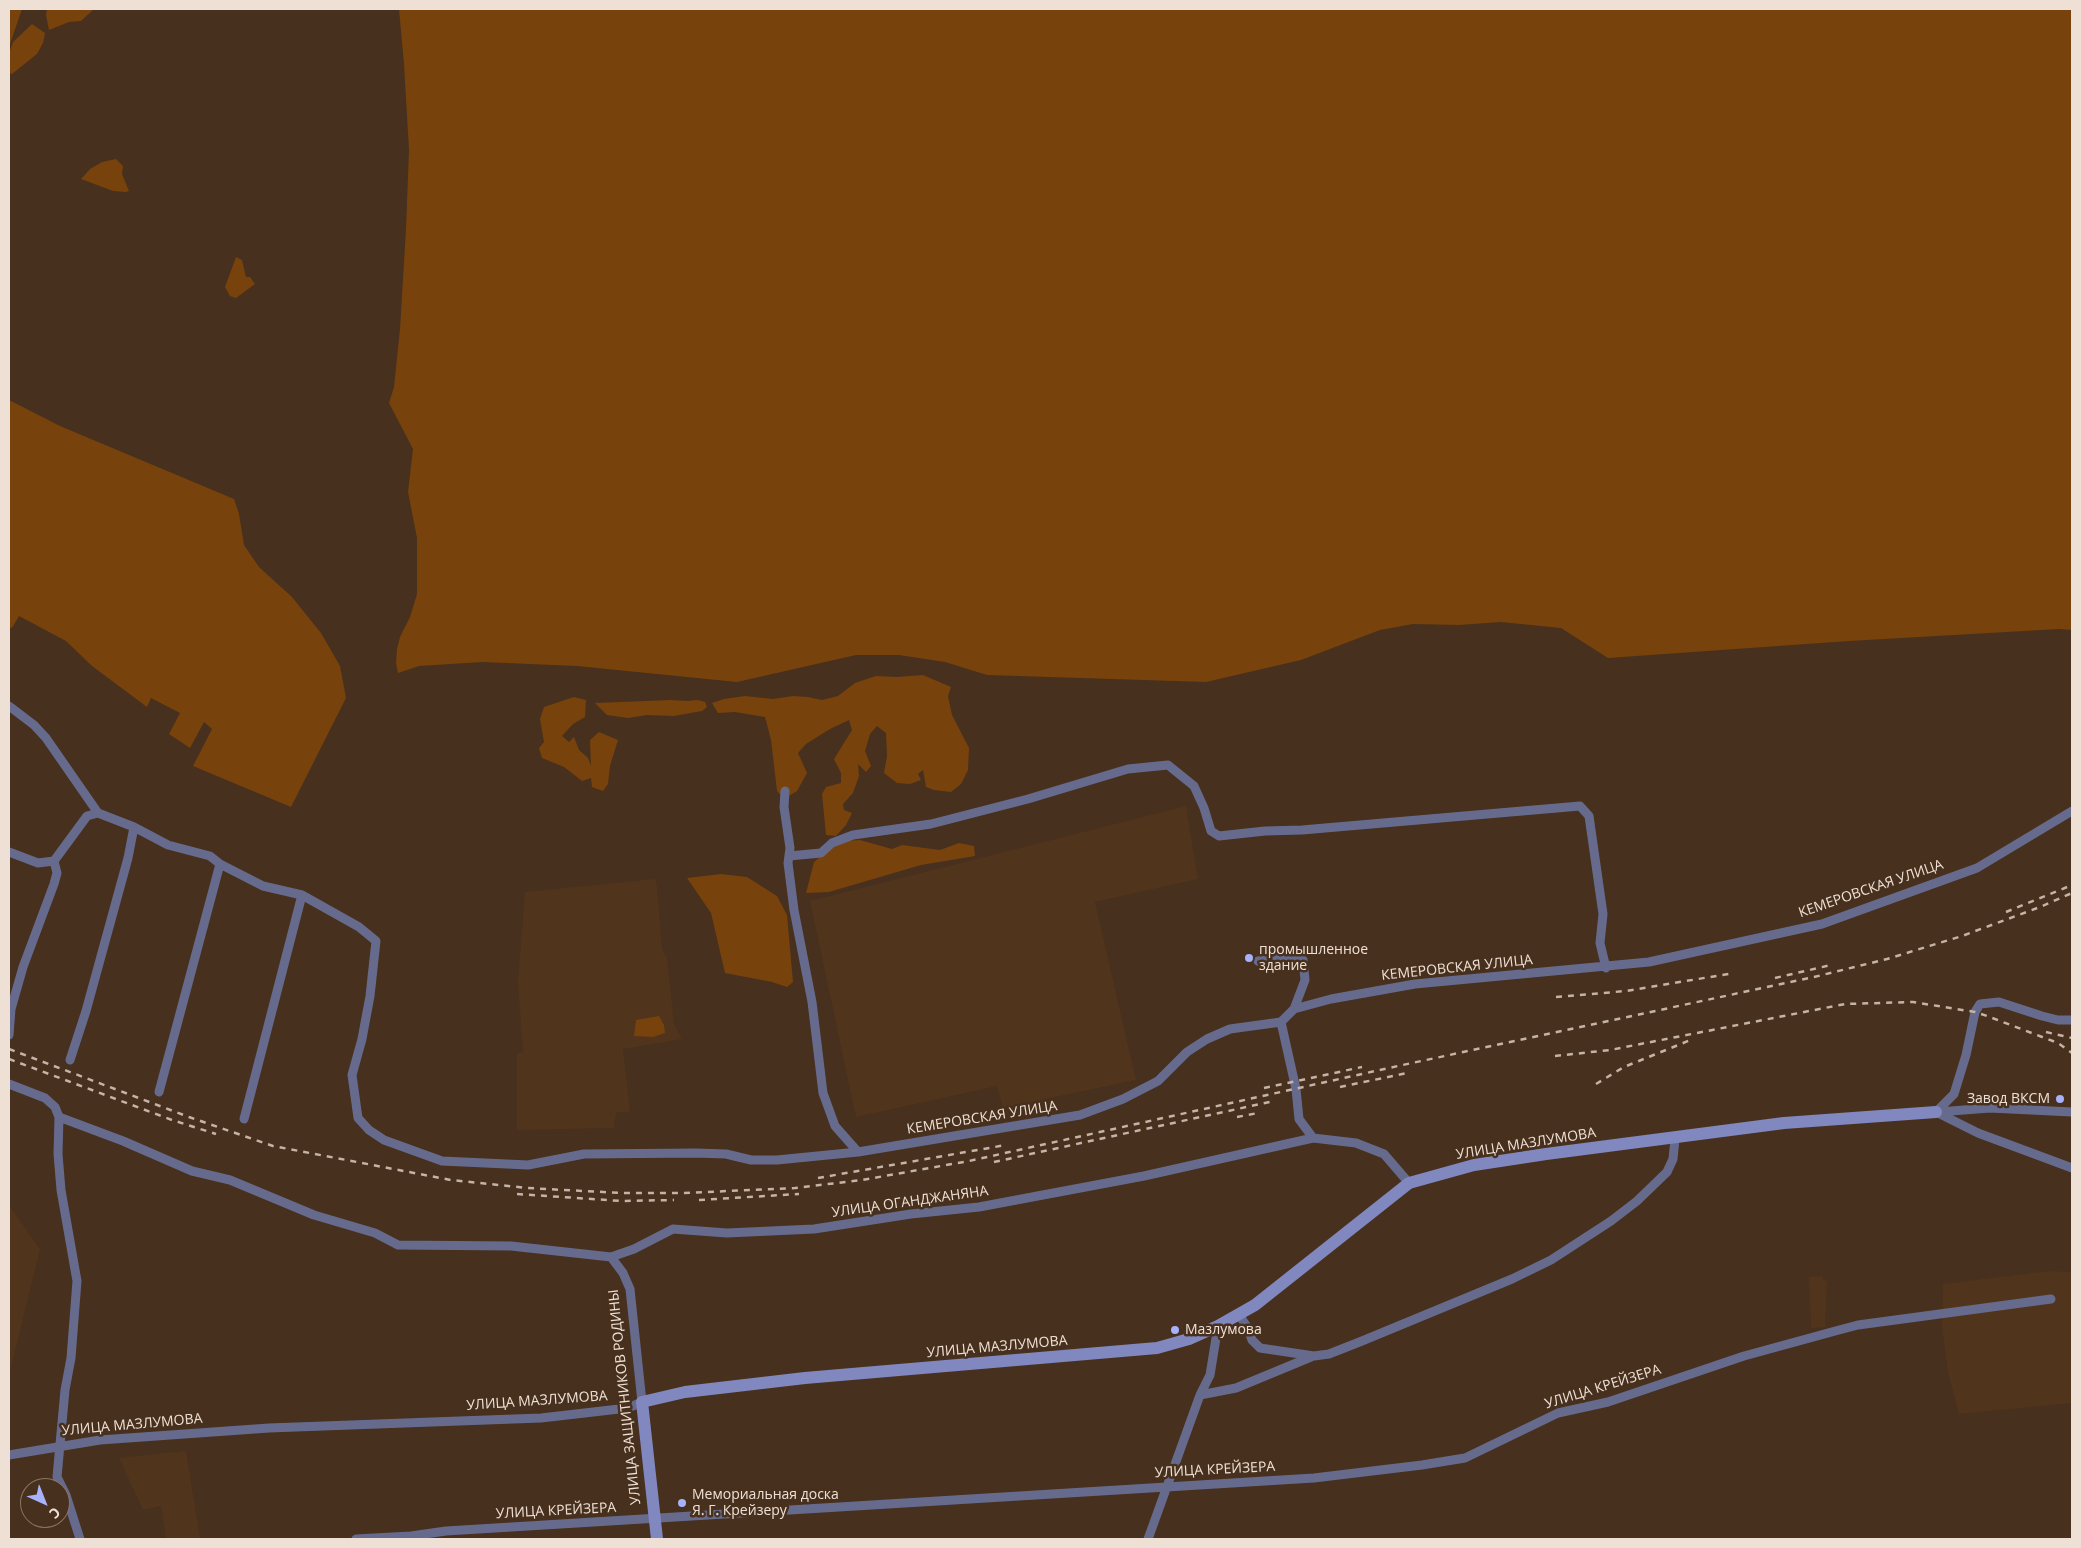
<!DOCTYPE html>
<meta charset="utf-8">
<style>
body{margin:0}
#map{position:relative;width:2081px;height:1548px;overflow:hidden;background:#47301d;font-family:"Open Sans",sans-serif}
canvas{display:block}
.frame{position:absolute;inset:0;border:10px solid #efe0d5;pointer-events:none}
.north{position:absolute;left:20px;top:1478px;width:50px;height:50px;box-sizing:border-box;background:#47301d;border:1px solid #8a7667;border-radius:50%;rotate:136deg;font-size:14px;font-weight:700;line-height:20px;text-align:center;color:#efe0d5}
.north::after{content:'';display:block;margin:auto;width:18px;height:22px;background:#a7b1fc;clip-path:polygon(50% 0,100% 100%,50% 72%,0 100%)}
</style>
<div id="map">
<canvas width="2081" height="1548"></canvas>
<div class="frame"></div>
<div class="north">С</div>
</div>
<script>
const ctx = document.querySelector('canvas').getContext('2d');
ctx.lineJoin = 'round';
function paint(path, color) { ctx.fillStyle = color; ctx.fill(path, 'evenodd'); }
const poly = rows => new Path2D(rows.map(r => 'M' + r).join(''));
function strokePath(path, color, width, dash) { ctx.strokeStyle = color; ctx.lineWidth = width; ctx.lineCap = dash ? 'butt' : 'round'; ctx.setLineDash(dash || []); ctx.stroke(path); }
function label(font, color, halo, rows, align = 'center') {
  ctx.font = font + ' "Open Sans",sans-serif'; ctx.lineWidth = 5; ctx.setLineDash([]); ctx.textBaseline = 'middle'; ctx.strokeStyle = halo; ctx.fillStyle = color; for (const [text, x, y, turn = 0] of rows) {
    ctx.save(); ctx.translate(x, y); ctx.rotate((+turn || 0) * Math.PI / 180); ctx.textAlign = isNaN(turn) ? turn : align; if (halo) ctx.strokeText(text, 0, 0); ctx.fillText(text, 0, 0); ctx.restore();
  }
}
paint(poly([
 [1186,806,1198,879,1095,902,1136,1080,1003,1108,997,1086,856,1117,810,901],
 [655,879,657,887,662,949,667,958,674,1024,682,1039,623,1049,630,1112,616,1112,614,1128,517,1130,517,1054,523,1052,518,982,525,892],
 [9,1205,40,1249,9,1376],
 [2049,1271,2072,1272,2072,1403,1959,1414,1948,1372,1942,1328,1943,1284],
 [1823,1276,1823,1280,1827,1281,1825,1327,1811,1328,1809,1277],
 [186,1451,200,1538,166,1539,161,1506,143,1510,119,1458]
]), '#51341c');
paint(poly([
 [9,9,22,9,9,47],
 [47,9,94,9,81,21,69,22,49,30,46,15],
 [399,9,2072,9,2072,630,2059,629,1849,641,1608,658,1561,628,1501,622,1459,625,1413,624,1380,630,1301,660,1206,682,987,675,945,662,899,655,856,655,737,682,577,666,482,662,419,666,398,673,396,663,397,649,400,637,410,617,417,594,417,538,408,492,413,449,389,403,394,387,400,329,406,229,409,150,404,64],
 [32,24,45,33,43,43,37,54,12,74,9,73,9,53,13,42],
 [116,159,123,166,122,174,129,191,126,192,113,191,81,179,90,169,102,162],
 [236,257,242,260,246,277,250,277,255,284,236,298,230,296,225,287],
 [9,400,60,426,234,499,239,514,244,545,259,567,292,597,321,633,340,666,346,698,291,807,193,766,212,729,204,722,190,748,169,734,180,713,151,698,147,707,92,666,66,641,19,616,12,628,9,627],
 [923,675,951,687,948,696,952,715,969,748,968,770,961,784,951,792,934,790,926,787,923,770,918,774,921,780,910,784,897,783,884,773,887,756,886,733,877,726,870,734,865,751,871,766,866,772,858,764,859,776,853,793,843,804,844,810,852,813,846,825,836,836,826,835,822,794,826,787,841,783,841,773,834,759,852,730,849,720,830,729,806,744,798,753,807,773,797,791,784,799,777,791,771,740,765,717,735,712,718,713,712,703,724,699,745,696,773,699,793,696,808,697,822,700,838,696,855,683,876,676,897,677],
 [574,697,586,700,585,717,573,724,562,736,569,742,574,737,579,750,588,758,591,766,590,740,599,732,618,740,610,766,608,784,603,791,592,787,591,778,582,781,564,767,542,758,539,748,544,742,540,719,544,707],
 [671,700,687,701,698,700,705,702,707,707,702,711,674,716,647,715,628,718,607,715,595,703],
 [860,840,892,849,902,845,940,850,959,843,974,846,975,856,921,865,829,892,806,893,814,862,823,854,844,841],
 [721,874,747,877,777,896,787,915,793,982,787,987,772,982,725,973,711,913,687,878],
 [659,1016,664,1025,665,1033,653,1037,634,1036,636,1020]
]), '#78420c');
strokePath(poly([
 [9,706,34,725,46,738,98,813,134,827,168,845,210,856,220,864,263,886,302,895,359,927,376,941,370,996,362,1039,352,1075,358,1118,369,1130,384,1140,442,1161,528,1165,584,1154,696,1153,726,1154,751,1160,777,1160,858,1152,1080,1115,1123,1099,1158,1081,1187,1052,1207,1039,1230,1029,1281,1022,1294,1009,1331,999,1415,984,1649,962,1822,924,1977,868,2072,811],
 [785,791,784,807,790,848,788,863,794,910,812,1002,823,1093,835,1126,858,1152],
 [9,852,38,863,54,861],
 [789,856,821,853,832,843,853,835,931,824,1028,799,1128,769,1168,765,1194,786,1204,808,1211,831,1219,836,1265,831,1302,830,1580,806,1589,816,1603,914,1600,943,1606,968],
 [1258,961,1282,957,1303,960,1305,980,1294,1009],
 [1281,1022,1296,1089,1299,1119,1313,1138],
 [9,1035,11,1009,23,967,54,884,57,873,54,861,87,816,98,813],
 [70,1060,86,1011,128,858,134,827],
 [9,1084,45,1098,55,1107,59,1117,123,1141,192,1171,230,1180,314,1215,375,1233,398,1245,511,1246,611,1257,634,1249,673,1229,727,1233,814,1229,911,1214,979,1207,1144,1176,1313,1138,1356,1143,1384,1154,1409,1183],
 [159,1092,220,864],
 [1936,1112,1954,1094,1966,1055,1975,1012,1980,1004,1999,1002,2042,1016,2058,1020,2072,1020],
 [1936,1112,1978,1133,2072,1168],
 [1938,1112,1990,1108,2072,1112],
 [59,1117,58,1154,61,1190,77,1281,71,1358,65,1390,57,1477,66,1495,80,1539],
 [244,1119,302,895],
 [1239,1315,1248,1328,1252,1340,1260,1348,1314,1356,1329,1354,1362,1341,1512,1279,1551,1260,1611,1221,1637,1201,1667,1172,1673,1159,1675,1139],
 [1200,1395,1236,1388,1311,1357],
 [9,1455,100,1440,269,1428,541,1418,628,1408,642,1402,630,1289,623,1273,611,1257],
 [356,1539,411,1536,446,1531,1314,1478,1422,1465,1465,1458,1558,1413,1608,1402,1744,1356,1839,1330,1858,1325,2051,1299],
 [1148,1539,1200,1395,1210,1375,1218,1326]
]), '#666b8e', 9);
strokePath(poly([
 [657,1539,642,1402,685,1392,805,1378,1157,1348,1189,1339,1218,1326,1255,1305,1409,1183,1474,1165,1546,1154,1784,1123,1936,1112]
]), '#8188bf', 12);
strokePath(poly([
 [2006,912,2072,885],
 [1775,978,1831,965],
 [1556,997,1626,991,1734,973],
 [2046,1032,2072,1038],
 [9,1049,189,1117,273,1146,451,1180,527,1188,622,1193,684,1193,795,1188,862,1180,969,1161,1398,1066,1814,977,1887,959,1962,936,2040,907,2072,893],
 [1555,1056,1610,1050,1845,1004,1913,1002,1975,1012,1987,1016,2058,1043,2072,1053],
 [9,1059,172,1120,216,1134],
 [1596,1084,1624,1067,1693,1039],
 [1340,1087,1407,1073],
 [1264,1088,1362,1067],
 [1237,1117,1258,1113],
 [994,1162,1274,1101],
 [818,1178,1006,1145],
 [517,1194,622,1201,674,1200],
 [699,1200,799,1194]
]), '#c4b3a6', 2.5, [6, 6]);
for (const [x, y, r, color] of [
 [1249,958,5,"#a7b1fc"],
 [2060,1099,5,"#a7b1fc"],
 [1175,1330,5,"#a7b1fc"],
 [682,1503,5,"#a7b1fc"]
]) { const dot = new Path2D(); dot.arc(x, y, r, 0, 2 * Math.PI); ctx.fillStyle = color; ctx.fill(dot); strokePath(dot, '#47301d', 2); }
label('14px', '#efe0d5', '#47301d', [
 ["КЕМЕРОВСКАЯ УЛИЦА",1871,889,-19],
 ["КЕМЕРОВСКАЯ УЛИЦА",1457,968,-6],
 ["КЕМЕРОВСКАЯ УЛИЦА",982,1118,-9],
 ["УЛИЦА МАЗЛУМОВА",1526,1144,-9],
 ["УЛИЦА ОГАНДЖАНЯНА",910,1202,-8],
 ["УЛИЦА МАЗЛУМОВА",997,1347,-5],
 ["УЛИЦА КРЕЙЗЕРА",1603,1387,-17],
 ["УЛИЦА ЗАЩИТНИКОВ РОДИНЫ",625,1397,-96],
 ["УЛИЦА МАЗЛУМОВА",537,1401,-4],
 ["УЛИЦА МАЗЛУМОВА",132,1425,-5],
 ["УЛИЦА КРЕЙЗЕРА",1215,1470,-3],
 ["УЛИЦА КРЕЙЗЕРА",556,1511,-3]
]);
label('14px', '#efe0d5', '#47301d', [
 ["промышленное",1259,950],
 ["здание",1259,966],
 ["Завод ВКСМ",2050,1099,"right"],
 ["Мазлумова",1185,1330],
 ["Мемориальная доска",692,1495],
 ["Я. Г. Крейзеру",692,1511]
], 'left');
</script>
